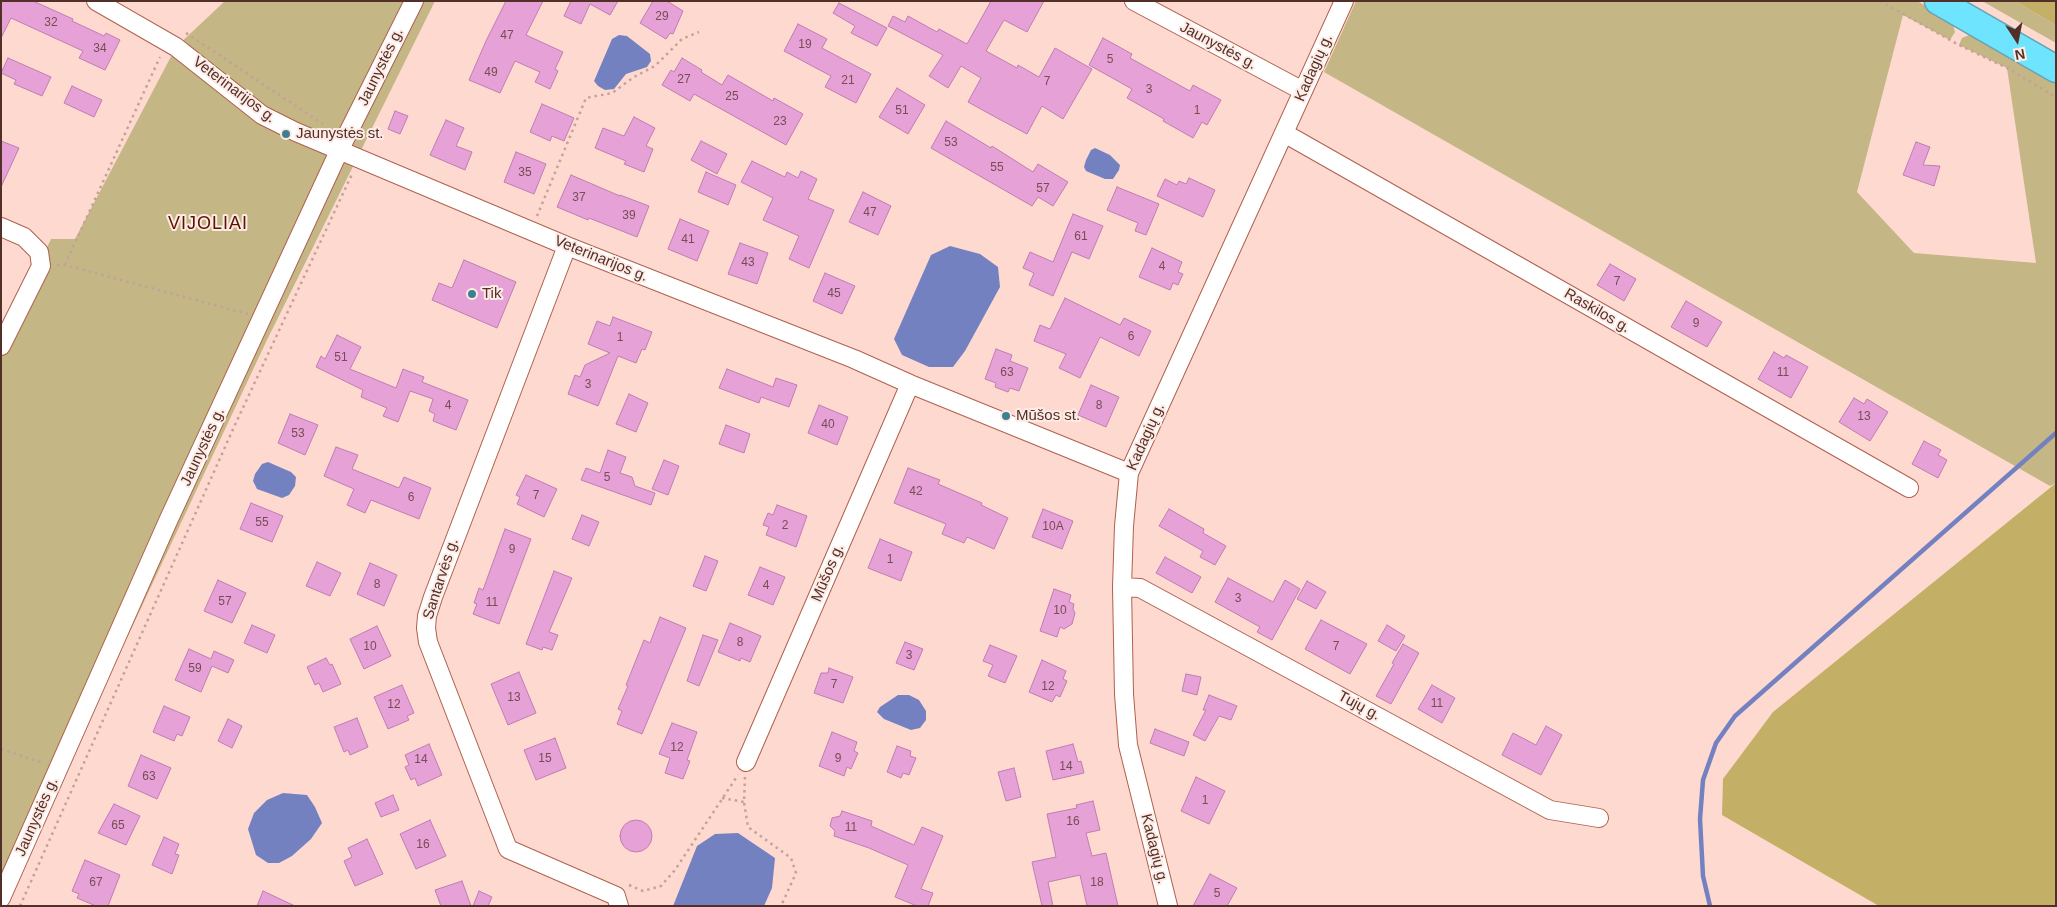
<!DOCTYPE html>
<meta charset="utf-8">
<style>
body{margin:0}
#map{position:relative;width:2057px;height:907px;overflow:hidden;background:#fed9d0;font-family:Helvetica,sans-serif}
canvas{display:block}
.frame{position:absolute;inset:0;border:2px solid #533027;pointer-events:none}
.north{position:absolute;left:1992px;top:15px;width:50px;height:50px;-webkit-text-stroke:4px #feebe6;paint-order:stroke;rotate:169deg;font-size:14px;font-weight:700;line-height:20px;text-align:center;color:#533027}
.north::after{content:'';display:block;margin:auto;width:18px;height:22px;background:#533027;clip-path:polygon(50% 0,100% 100%,50% 72%,0 100%)}
</style>
<div id="map">
<canvas width="2057" height="907"></canvas>
<div class="frame"></div>
<div class="north">N</div>
</div>
<script>
const ctx = document.querySelector('canvas').getContext('2d');
ctx.lineJoin = 'round';
function paint(path, color) { ctx.fillStyle = color; ctx.fill(path, 'evenodd'); }
const poly = rows => new Path2D(rows.map(r => 'M' + r).join(''));
function strokePath(path, color, width, dash) { ctx.strokeStyle = color; ctx.lineWidth = width; ctx.lineCap = dash ? 'butt' : 'round'; ctx.setLineDash(dash || []); ctx.stroke(path); }
function label(font, color, halo, rows, align = 'center') {
  ctx.font = font + ' Helvetica,sans-serif'; ctx.lineWidth = 4; ctx.setLineDash([]); ctx.textBaseline = 'middle'; ctx.strokeStyle = halo; ctx.fillStyle = color; for (const [text, x, y, turn = 0] of rows) {
    ctx.save(); ctx.translate(x, y); ctx.rotate((+turn || 0) * Math.PI / 180); ctx.textAlign = isNaN(turn) ? turn : align; if (halo) ctx.strokeText(text, 0, 0); ctx.fillText(text, 0, 0); ctx.restore();
  }
}
paint(poly([
 [225,1,435,1,266,342,1,906,1,343,51,239,75,239,176,47],
 [1356,1,1917,1,1952,21,1955,32,1950,40,1903,15,1857,192,1914,253,2036,263,2007,68,1959,45,1962,38,1972,34,2056,81,2056,483,2050,486,1324,72],
 [1982,1,2015,1,2056,25,2056,43]
]), '#c4b685');
paint(poly([
 [2015,1,2056,1,2056,25],
 [2056,483,2056,906,1879,906,1722,815,1723,779,1773,712]
]), '#c4af66');
paint(poly([
 [619,35,627,36,650,54,651,61,647,67,626,74,614,89,605,90,598,86,594,81,612,39],
 [1095,148,1110,155,1120,165,1119,170,1113,179,1105,179,1086,171,1084,167,1086,160,1091,150],
 [950,246,980,254,998,267,1000,287,965,351,953,367,929,367,902,355,894,339,931,255],
 [268,462,291,472,296,477,295,486,289,495,282,498,257,489,253,481,255,474,262,464],
 [898,695,909,695,919,700,926,711,926,720,920,728,911,730,884,719,877,712,880,707],
 [283,793,307,795,315,807,322,823,311,839,292,856,279,863,268,863,256,855,248,829,254,813,267,800],
 [738,833,775,858,772,888,764,906,673,906,697,846,715,834]
]), '#7481c0');
strokePath(poly([
 [1710,906,1703,876,1700,819,1703,780,1716,743,1735,716,2056,433]
]), '#7481c0', 4.5);
const building = poly([
 [1,1,33,1,73,19,72,21,104,36,106,33,120,40,105,70,79,58,83,51,11,18,1,38,1,1],
 [506,1,543,1,526,35,563,52,555,69,558,71,550,89,535,82,540,72,515,61,500,93,469,80,486,41,506,1],
 [571,1,618,1,610,15,590,4,581,24,564,16,571,1],
 [653,1,667,1,683,11,673,34,670,33,666,39,640,23,653,1],
 [991,1,1044,1,1027,32,1004,20,986,51,1017,68,1018,65,1039,77,1055,48,1092,69,1063,119,1042,106,1027,134,997,118,968,102,981,78,961,66,948,88,929,76,943,55,888,26,893,16,905,22,908,16,937,32,939,29,967,44,991,1],
 [839,3,887,28,877,46,851,33,855,26,833,13,839,3],
 [798,24,827,39,822,48,871,74,856,103,825,87,831,76,784,51,798,24],
 [1103,38,1132,54,1130,58,1190,91,1193,85,1221,100,1207,125,1202,122,1193,138,1163,121,1164,119,1127,98,1132,89,1089,65,1103,38],
 [8,58,51,77,42,96,14,84,16,80,1,73,8,58],
 [682,58,702,70,701,72,722,85,728,75,773,101,774,98,803,114,786,145,694,94,690,101,662,85,671,70,674,72,682,58],
 [72,86,102,100,94,117,64,103,72,86],
 [897,88,925,105,908,134,879,117,897,88],
 [542,104,574,118,564,141,552,136,550,141,530,132,542,104],
 [395,111,408,116,400,134,388,129,395,111],
 [634,117,655,128,646,146,653,149,644,172,624,164,626,161,595,148,603,128,624,136,634,117],
 [446,120,464,128,456,146,472,152,465,170,430,155,446,120],
 [946,121,991,148,992,146,1033,172,1038,164,1068,182,1053,206,1038,197,1032,206,931,148,946,121],
 [1,141,19,148,1,187,1,141],
 [701,141,727,154,717,174,691,160,701,141],
 [1916,142,1930,147,1923,165,1940,166,1934,186,1903,175,1916,142],
 [516,152,546,164,534,194,504,182,516,152],
 [752,161,785,177,787,172,798,178,801,171,817,179,808,199,834,210,809,268,789,259,799,236,763,220,773,198,741,182,752,161],
 [706,172,736,185,728,205,698,192,706,172],
 [571,175,620,196,620,195,649,206,637,237,589,218,588,220,557,207,571,175],
 [1189,178,1215,190,1203,217,1157,196,1165,179,1177,185,1179,181,1186,184,1189,178],
 [1117,187,1159,204,1146,235,1135,231,1138,223,1107,210,1117,187],
 [863,192,891,206,878,235,849,222,863,192],
 [1073,214,1103,226,1089,259,1072,252,1053,296,1029,285,1034,273,1023,268,1030,252,1053,262,1073,214],
 [680,219,709,231,697,261,668,249,680,219],
 [740,243,768,253,757,284,728,274,740,243],
 [1152,248,1182,262,1178,272,1183,274,1178,285,1173,283,1170,290,1139,277,1152,248],
 [464,260,516,282,497,328,432,300,439,283,452,288,464,260],
 [1610,264,1636,279,1624,301,1597,285,1610,264],
 [825,273,855,286,842,314,813,301,825,273],
 [1065,298,1120,325,1124,318,1151,331,1139,356,1100,337,1080,378,1059,368,1066,354,1034,341,1040,325,1050,329,1065,298],
 [1686,301,1722,322,1707,347,1671,327,1686,301],
 [613,317,652,332,645,350,642,349,636,363,618,356,598,406,568,394,575,375,580,377,585,365,610,353,588,344,597,321,610,326,613,317],
 [337,335,361,347,350,369,396,388,403,369,424,377,422,382,468,400,456,430,433,421,435,414,429,411,433,399,410,391,398,422,383,416,387,408,361,397,363,390,316,367,321,356,325,359,337,335],
 [996,349,1012,355,1010,361,1028,368,1019,391,1010,388,1008,392,995,387,996,383,985,379,996,349],
 [1774,352,1784,358,1786,355,1808,367,1791,398,1758,379,1774,352],
 [727,369,773,387,776,378,797,385,789,407,761,397,759,403,719,388,727,369],
 [1091,385,1119,397,1106,427,1078,415,1091,385],
 [629,394,648,403,636,432,616,424,629,394],
 [1854,398,1864,404,1867,399,1888,412,1870,441,1839,422,1854,398],
 [819,405,848,417,837,445,808,433,819,405],
 [290,414,318,425,305,455,278,443,290,414],
 [726,425,750,434,744,453,719,444,726,425],
 [1924,441,1941,450,1938,455,1947,460,1938,478,1912,464,1924,441],
 [336,447,358,455,352,469,399,488,404,477,431,488,419,519,371,500,365,513,347,505,354,489,324,476,336,447],
 [608,450,626,457,620,473,632,477,635,486,655,493,651,505,581,480,586,468,600,473,608,450],
 [664,460,679,466,668,495,652,489,664,460],
 [908,468,940,480,938,484,982,503,981,505,1008,518,994,549,967,537,964,543,942,534,946,524,894,503,908,468],
 [526,475,557,489,544,517,517,504,520,497,516,495,526,475],
 [251,503,283,516,272,542,240,529,251,503],
 [777,505,807,516,796,547,766,535,769,527,763,525,768,513,773,515,777,505],
 [1043,509,1073,521,1062,549,1032,537,1043,509],
 [1169,509,1204,529,1203,533,1226,546,1215,565,1200,557,1203,551,1159,526,1169,509],
 [582,515,599,522,589,546,572,539,582,515],
 [505,529,531,539,499,624,473,614,477,604,474,603,479,588,483,590,505,529],
 [880,539,912,552,901,581,868,568,880,539],
 [705,556,718,561,706,591,693,586,705,556],
 [1165,557,1201,577,1192,593,1156,573,1165,557],
 [317,562,341,573,330,596,306,586,317,562],
 [370,563,397,575,384,606,357,594,370,563],
 [760,567,785,577,773,605,748,595,760,567],
 [554,571,572,578,549,632,558,635,552,650,543,647,542,650,526,644,554,571],
 [1228,578,1273,602,1285,580,1300,589,1272,640,1257,632,1260,627,1215,602,1228,578],
 [218,580,246,593,232,623,204,611,218,580],
 [1307,581,1326,592,1316,609,1297,599,1307,581],
 [1054,589,1071,595,1069,602,1074,604,1073,609,1075,613,1072,624,1064,629,1060,627,1057,637,1040,631,1054,589],
 [660,617,686,628,642,734,617,724,622,711,618,709,628,686,626,685,644,640,650,643,660,617],
 [1321,620,1367,644,1350,674,1305,649,1321,620],
 [730,623,761,636,750,662,741,658,740,661,718,652,730,623],
 [252,625,275,635,267,653,244,643,252,625],
 [1387,625,1405,636,1396,651,1378,641,1387,625],
 [377,626,391,656,364,669,350,639,377,626],
 [703,635,718,640,699,686,687,681,703,635],
 [905,642,923,649,914,670,896,663,905,642],
 [1403,644,1419,653,1391,704,1376,696,1394,664,1392,663,1403,644],
 [990,645,1017,656,1005,683,988,676,993,665,983,661,990,645],
 [189,649,211,659,214,651,234,660,228,673,212,666,201,692,175,680,189,649],
 [326,658,330,665,332,664,341,684,323,692,319,683,315,685,307,667,326,658],
 [1042,660,1066,671,1063,679,1067,681,1060,697,1056,695,1052,702,1029,692,1042,660],
 [829,668,853,677,843,703,814,693,821,673,828,673,829,668],
 [519,672,536,713,508,725,491,684,519,672],
 [1186,674,1201,677,1197,695,1182,691,1186,674],
 [402,685,414,713,407,716,409,720,388,729,374,697,402,685],
 [1432,685,1455,698,1442,723,1418,709,1432,685],
 [1209,695,1237,706,1231,720,1219,716,1205,741,1193,735,1206,710,1203,710,1209,695],
 [164,706,190,717,182,736,177,734,174,741,153,732,164,706],
 [357,718,368,747,350,755,348,750,344,752,334,727,357,718],
 [228,719,242,726,232,748,218,741,228,719],
 [672,723,697,732,687,760,690,761,683,779,665,773,670,758,659,754,672,723],
 [1546,726,1562,735,1541,775,1502,755,1513,733,1536,745,1546,726],
 [1155,729,1189,742,1184,756,1150,743,1155,729],
 [832,732,857,742,854,751,858,753,851,769,847,767,844,776,819,766,832,732],
 [555,738,566,768,536,780,524,750,555,738],
 [429,744,442,775,418,786,415,778,411,780,405,767,409,765,405,755,429,744],
 [1073,744,1078,762,1081,761,1084,773,1053,780,1046,751,1073,744],
 [897,746,911,751,910,756,916,758,909,775,903,773,901,778,887,772,897,746],
 [141,755,171,768,157,799,128,786,141,755],
 [1014,768,1021,797,1006,801,998,772,1014,768],
 [1196,777,1225,791,1209,824,1181,811,1196,777],
 [393,795,399,810,381,817,375,803,393,795],
 [1093,801,1100,830,1086,833,1092,856,1106,853,1118,906,1087,906,1080,875,1048,882,1053,906,1042,906,1032,862,1056,857,1047,814,1077,808,1076,805,1093,801],
 [114,804,140,816,126,845,98,833,114,804],
 [842,811,872,821,871,826,914,845,922,827,943,836,921,889,933,893,928,906,917,906,895,897,908,865,869,848,834,836,835,831,830,826,832,818,840,816,842,811],
 [430,820,446,856,416,869,400,834,430,820],
 '620 836a16 16 0 1 1 32 0a16 16 0 1 1-32 0Z',
 [164,837,179,844,175,854,179,855,172,874,152,865,164,837],
 [367,839,383,874,355,886,344,861,352,857,348,848,367,839],
 [85,860,120,875,108,906,96,906,77,898,79,894,72,891,85,860],
 [1210,874,1237,888,1227,906,1193,906,1210,874],
 [462,881,471,906,441,906,435,890,462,881],
 [263,891,295,906,257,906,263,891],
 [479,891,492,897,488,906,473,906,479,891]
]);
paint(building, '#e6a1d7');
strokePath(building, '#bf7db2', 1);
const minor = poly([
 [96,1,176,47,262,115,296,132,567,246,854,359,910,384,1129,473],
 [1134,1,1303,91],
 [1284,133,1909,488],
 [1,227,24,237,39,252,41,266,1,346],
 [567,246,433,597,427,616,426,628,428,642,508,849,616,896,619,906],
 [1122,587,1140,588,1550,810,1599,818],
 [746,762,910,384],
 [1,898,168,521,339,151,414,1],
 [1168,906,1128,745,1124,694,1122,587,1124,526,1129,473,1344,1]
]);
const highway = poly([
 [1938,1,2056,69]
]);
strokePath(minor, '#b0604d', 20);
strokePath(highway, '#65a5b3', 29);
strokePath(poly([
 [1880,1,1959,45,2007,68,2056,97],
 [186,33,323,124],
 [537,216,586,98,612,93,634,77,655,66,682,39,699,32],
 [57,265,65,265,248,314],
 [65,265,160,57],
 [1,749,43,763],
 [745,777,744,802,748,827,791,858,796,873,781,906],
 [722,798,744,802],
 [629,885,643,891,661,886,675,870,738,775],
 [20,906,234,427,353,172]
]), '#c5a198', 2.5, [2.5, 4]);
strokePath(minor, '#fff', 18);
strokePath(highway, '#6ee4fe', 26);
for (const [x, y, r, color] of [
 [286,134,5,"#3d8190"],
 [472,294,5,"#3d8190"],
 [1006,416,5,"#3d8190"]
]) { const dot = new Path2D(); dot.arc(x, y, r, 0, 2 * Math.PI); ctx.fillStyle = color; ctx.fill(dot); strokePath(dot, '#feebe6', 2); }
label('12px', '#784c53', null, [
 ["29",662,17],
 ["32",51,23],
 ["47",507,36],
 ["19",805,45],
 ["34",100,49],
 ["5",1110,60],
 ["49",491,73],
 ["27",684,80],
 ["21",848,81],
 ["7",1047,82],
 ["3",1149,90],
 ["25",732,97],
 ["51",902,111],
 ["1",1197,111],
 ["23",780,122],
 ["53",951,143],
 ["55",997,168],
 ["35",525,173],
 ["57",1043,189],
 ["37",579,198],
 ["47",870,213],
 ["39",629,216],
 ["61",1081,237],
 ["41",688,240],
 ["43",748,263],
 ["4",1162,267],
 ["7",1617,282],
 ["45",834,294],
 ["9",1696,324],
 ["6",1131,337],
 ["1",620,338],
 ["51",341,358],
 ["63",1007,373],
 ["11",1783,373],
 ["3",588,385],
 ["4",448,406],
 ["8",1099,406],
 ["13",1864,417],
 ["40",828,425],
 ["53",298,434],
 ["5",607,478],
 ["42",916,492],
 ["7",536,496],
 ["6",411,498],
 ["55",262,523],
 ["2",785,526],
 ["10A",1053,527],
 ["9",512,550],
 ["1",890,560],
 ["8",377,585],
 ["4",766,586],
 ["3",1238,599],
 ["57",225,602],
 ["11",492,603],
 ["10",1060,611],
 ["8",740,643],
 ["10",370,647],
 ["7",1336,647],
 ["3",909,656],
 ["59",195,669],
 ["7",834,685],
 ["12",1048,687],
 ["13",514,698],
 ["11",1437,704],
 ["12",394,705],
 ["12",677,748],
 ["15",545,759],
 ["9",838,759],
 ["14",421,760],
 ["14",1066,767],
 ["63",149,777],
 ["1",1205,801],
 ["16",1073,822],
 ["65",118,826],
 ["11",851,828],
 ["16",423,845],
 ["67",96,883],
 ["18",1097,883],
 ["5",1217,894]
]);
label('15px', '#533027', '#feebe6', [
 ["Jaunystės g.",1218,46,28],
 ["Jaunystės g.",381,67,-64],
 ["Kadagių g.",1314,68,-66],
 ["Veterinarijos g.",234,90,37],
 ["Veterinarijos g.",601,259,22],
 ["Raskilos g.",1597,311,30],
 ["Kadagių g.",1146,437,-66],
 ["Jaunystės g.",203,447,-65],
 ["Mūšos g.",828,573,-67],
 ["Santarvės g.",441,579,-72],
 ["Tujų g.",1359,706,28],
 ["Jaunystės g.",37,817,-66],
 ["Kadagių g.",1154,849,76]
]);
label('15px', '#533027', '#feebe6', [
 ["Jaunystės st.",296,134],
 ["Tik",482,294],
 ["Mūšos st.",1016,416]
], 'left');
ctx.letterSpacing = '1px';
label('18px', '#5a1201', '#feebe6', [
 ["VIJOLIAI",208,224]
]);
ctx.letterSpacing = '0px';
</script>
